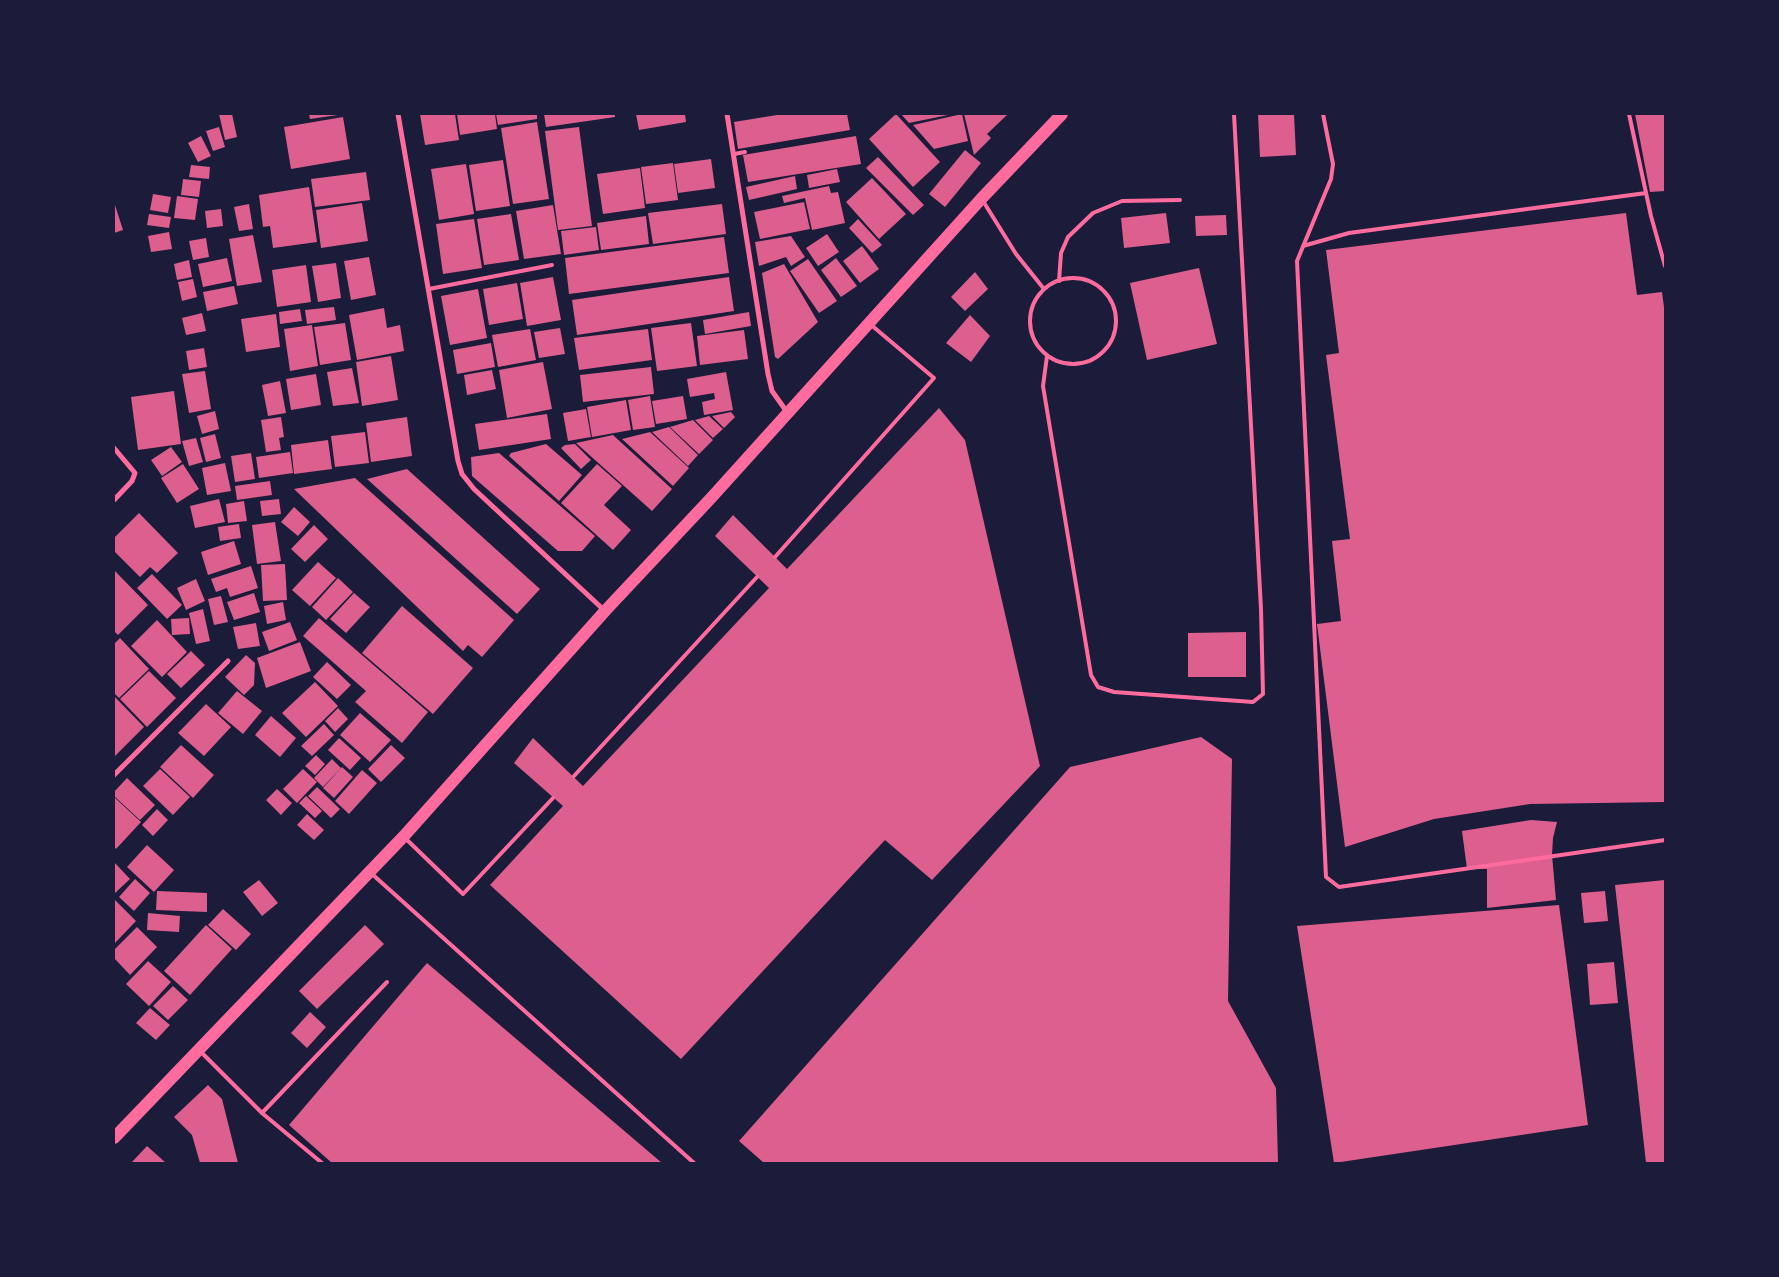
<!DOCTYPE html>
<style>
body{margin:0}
#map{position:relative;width:1779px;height:1277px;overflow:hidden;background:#1b1b3a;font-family:Ubuntu,sans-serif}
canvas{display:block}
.frame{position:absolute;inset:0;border:115px solid #1b1b3a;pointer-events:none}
</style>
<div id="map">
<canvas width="1779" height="1277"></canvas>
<div class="frame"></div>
</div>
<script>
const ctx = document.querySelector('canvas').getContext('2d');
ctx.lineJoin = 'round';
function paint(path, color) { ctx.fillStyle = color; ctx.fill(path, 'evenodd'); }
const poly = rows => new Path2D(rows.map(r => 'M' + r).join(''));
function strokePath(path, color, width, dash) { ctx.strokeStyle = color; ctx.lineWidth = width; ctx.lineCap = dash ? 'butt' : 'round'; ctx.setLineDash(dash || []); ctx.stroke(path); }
paint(poly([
 [219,114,232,114,237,137,225,140],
 [309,114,338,114,338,115,310,119],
 [420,114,455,114,459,140,425,145],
 [457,114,495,114,497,129,460,135],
 [496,114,537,114,537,119,498,125],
 [544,114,615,114,615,117,546,127],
 [636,114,685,114,686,122,639,130],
 [783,114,847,114,850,130,738,149,734,122],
 [896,114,940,162,913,187,869,139],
 [901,114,948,114,948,115,909,123],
 [962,114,968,141,934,149,913,125],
 [964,114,1008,114,987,134,991,138,974,155],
 [1258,114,1294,114,1296,155,1260,157],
 [1635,114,1665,114,1665,191,1650,192],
 [343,117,350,159,291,169,284,127],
 [537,122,549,199,513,204,501,128],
 [219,127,225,147,213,151,206,131],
 [579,127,592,226,558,230,545,131],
 [201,136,211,156,198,162,188,143],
 [856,136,861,164,748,182,743,155],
 [965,150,981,163,945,207,929,194],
 [878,157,924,205,913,215,866,168],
 [711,159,715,188,678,193,674,164],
 [503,160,510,206,476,211,469,165],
 [673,163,678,200,646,204,641,167],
 [466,164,474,214,439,220,431,169],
 [191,165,210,167,209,179,189,177],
 [640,168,645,208,603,214,597,174],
 [837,169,840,182,809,188,807,175],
 [366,172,370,200,315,207,311,179],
 [795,176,797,189,749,200,746,187],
 [872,178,906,214,879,239,846,202],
 [183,179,201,181,199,197,181,195],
 [829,186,831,193,838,192,845,223,812,230,805,198,784,203,782,196],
 [309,187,317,242,273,248,270,226,263,227,259,195],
 [153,194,171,197,168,213,150,210],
 [177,196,198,199,195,220,174,218],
 [114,202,123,230,114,233],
 [804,202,810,229,760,239,754,212],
 [362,203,368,241,321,248,316,210],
 [249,204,253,229,239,231,234,207],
 [722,204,726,234,653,244,648,213],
 [553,205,561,254,524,259,516,211],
 [221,209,223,226,207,228,205,211],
 [1166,213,1170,243,1124,248,1121,218],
 [1626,213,1637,295,1662,292,1665,315,1665,802,1530,804,1434,819,1345,847,1317,624,1341,621,1332,541,1350,539,1326,355,1339,353,1326,250],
 [149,214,171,217,169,228,147,225],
 [511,214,519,260,484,265,477,219],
 [1226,215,1227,235,1196,236,1195,216],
 [646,216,649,244,601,250,597,223],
 [474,219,482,268,443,274,436,224],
 [858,219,882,245,872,253,849,228],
 [596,227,599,250,564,255,561,231],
 [169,232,172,249,151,252,148,236],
 [827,234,839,252,818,266,806,248],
 [253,235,262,282,237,286,229,239],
 [791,236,805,257,791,266,786,257,759,266,755,242],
 [724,237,729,273,569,294,565,258],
 [206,238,209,257,193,260,189,241],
 [862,246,879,269,860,283,843,261],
 [369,257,376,295,351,300,344,261],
 [227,258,232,281,203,287,198,264],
 [836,258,857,286,841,297,821,270],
 [808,259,837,301,819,313,790,271],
 [189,260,192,277,177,280,174,264],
 [336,263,341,298,318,302,312,266],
 [784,264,818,322,778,359,775,357,762,273],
 [306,265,311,302,277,307,272,270],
 [1199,268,1217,344,1147,360,1130,283],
 [975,272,988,289,965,311,951,297],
 [553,277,561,320,527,326,520,283],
 [729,277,734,311,577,335,572,300],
 [193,279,197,297,182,301,178,282],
 [517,283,523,319,489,325,483,289],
 [234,286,238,304,207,311,203,292],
 [478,289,487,338,450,345,441,296],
 [334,307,336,320,307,324,305,310],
 [384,308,387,328,400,325,404,351,357,360,349,315],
 [300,309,302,321,280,324,279,312],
 [749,312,751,326,705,334,703,320],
 [202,313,206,331,186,335,182,318],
 [276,314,280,347,246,352,241,319],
 [970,315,990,336,971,362,946,343],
 [345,323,351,360,320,365,314,327],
 [691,323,697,366,657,371,651,328],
 [312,325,318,366,290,371,284,329],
 [560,328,565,354,539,358,534,332],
 [530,329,536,360,498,367,492,335],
 [648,329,652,360,579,370,574,338],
 [744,330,748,359,700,365,697,336],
 [491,343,495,367,457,374,453,350],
 [204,348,207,367,189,370,186,351],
 [391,356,398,400,362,406,356,362],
 [543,362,552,409,507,418,499,370],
 [651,367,654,394,583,402,580,375],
 [352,368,359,403,333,406,327,372],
 [492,370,496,389,467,395,464,375],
 [205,371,211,409,189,413,182,374],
 [726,372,733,410,704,415,702,402,715,399,714,393,690,397,687,379],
 [316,374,321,405,291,410,286,379],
 [280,381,286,413,268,416,262,385],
 [174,391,181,444,138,450,131,397],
 [650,396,655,427,633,430,628,400],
 [683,396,687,419,656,424,652,401],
 [626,400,631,430,592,437,587,407],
 [939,408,965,440,1040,766,932,880,885,840,681,1059,490,885,563,806,514,763,533,738,583,786,769,588,715,536,733,515,787,569],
 [586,409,591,437,568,441,563,413],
 [215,411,219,429,202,434,197,416],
 [731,412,735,417,724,428,712,416],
 [547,414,551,439,479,450,475,424],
 [709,416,723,429,713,438,695,420],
 [281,417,284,437,279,438,281,450,266,452,261,420],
 [407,417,412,456,371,462,366,423],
 [693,420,713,440,699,454,670,427],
 [669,427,698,455,688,466,652,432],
 [365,432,369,463,335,467,331,436],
 [650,432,689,468,673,486,622,439],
 [215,434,221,458,206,462,200,438],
 [613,435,672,489,652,511,576,443],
 [196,438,203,462,189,466,182,441],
 [328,440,332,469,294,474,291,445],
 [546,444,582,475,559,501,509,456,511,453],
 [575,444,591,460,581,469,561,448,565,445],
 [171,447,182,462,162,476,151,460],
 [290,452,293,473,259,478,256,457],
 [251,453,255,479,235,482,231,456],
 [499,453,595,536,582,551,558,551,472,476,471,457],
 [225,463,231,491,207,495,202,468],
 [183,464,199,489,177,503,161,478],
 [597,464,622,486,604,505,631,530,613,550,561,503],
 [407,469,540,589,517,614,367,479],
 [355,478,514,620,482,657,468,645,463,651,294,489],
 [270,481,272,495,237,500,235,486],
 [219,499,225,522,195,528,190,506],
 [279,499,281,514,262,516,260,501],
 [244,501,247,521,228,523,226,504],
 [294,507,310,522,298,536,281,522],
 [139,513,178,553,157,573,150,567,140,577,114,551,114,538],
 [275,522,281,561,257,564,252,525],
 [239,524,241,538,220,541,218,527],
 [314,525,328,539,305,562,291,549],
 [234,541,241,564,208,575,201,552],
 [318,562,336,578,310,606,292,590],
 [285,564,287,600,263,601,261,565],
 [251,566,258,588,230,597,227,588,216,592,211,579],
 [114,570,148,605,118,635,114,631],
 [152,574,182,605,167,619,137,588],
 [338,578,353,592,326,620,312,607],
 [196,579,205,601,186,610,177,588],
 [254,593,260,612,234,620,227,602],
 [354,593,370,607,346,633,330,619],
 [221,596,228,622,214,625,208,599],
 [283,602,286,620,267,624,264,606],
 [402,606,473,668,433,714,362,653],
 [203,609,210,641,196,644,189,613],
 [189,618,190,634,172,635,171,619],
 [319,618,428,712,402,743,355,702,366,691,303,636],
 [157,620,187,652,162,677,131,646],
 [290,622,297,640,269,651,262,632],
 [256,623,260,646,238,649,233,627],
 [1246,632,1246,677,1188,677,1188,633],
 [120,638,149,669,119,698,114,693,114,644],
 [300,642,311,671,266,688,257,658],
 [191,651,205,665,181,688,167,674],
 [246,655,255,663,254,685,244,695,225,677],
 [327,662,351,685,337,699,313,677],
 [149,671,176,698,147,727,120,699],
 [315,682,338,706,306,737,282,713],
 [237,691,262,711,243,734,218,713],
 [114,696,144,727,114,757],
 [206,704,231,727,204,756,178,733],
 [338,708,348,719,335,732,325,721],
 [360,713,391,740,370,762,340,735],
 [271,716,296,738,280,757,255,735],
 [324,724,334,735,312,756,301,746],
 [1201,737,1232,759,1228,1001,1276,1088,1278,1163,764,1163,739,1141,1070,767],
 [339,738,361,758,350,770,328,750],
 [181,745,214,775,193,798,160,767],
 [391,745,405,758,381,782,368,769],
 [316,755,325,764,315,775,305,766],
 [332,759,341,768,323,787,314,778],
 [342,767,353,777,334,798,323,788],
 [160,769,190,797,173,815,143,786],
 [303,769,317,782,297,803,283,789],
 [362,770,377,783,349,814,335,801],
 [127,778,155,805,140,820,114,796,114,792],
 [317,787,340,809,331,818,308,796],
 [277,789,292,803,281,815,266,800],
 [306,796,322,811,315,818,299,803],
 [114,797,141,822,116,849,114,846],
 [157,809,168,820,153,836,142,825],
 [307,814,324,830,314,840,297,825],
 [1531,820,1557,822,1553,838,1552,855,1556,900,1487,908,1487,869,1467,869,1462,831],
 [147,845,174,870,154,892,127,867],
 [114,862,130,879,114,894],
 [135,879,150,893,134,911,119,897],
 [259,880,278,903,262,916,243,892],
 [1665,880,1665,1163,1646,1163,1615,885],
 [157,891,207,893,207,912,156,910],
 [1605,891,1608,921,1584,923,1581,893],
 [114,899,136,921,114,944],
 [1559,905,1588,1125,1334,1163,1297,926],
 [223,909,251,934,236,950,208,925],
 [148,913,180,916,179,932,147,930],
 [206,925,232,949,190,995,164,971],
 [365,925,384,944,317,1009,299,991],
 [137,927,157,947,130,975,114,958,114,950],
 [148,961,171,982,149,1006,126,984],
 [1614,962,1618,1003,1590,1005,1587,964],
 [427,963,662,1163,332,1163,289,1125],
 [173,986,188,1000,168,1020,153,1006],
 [150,1008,170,1025,156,1040,136,1023],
 [310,1012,326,1027,307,1048,291,1033],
 [208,1085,222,1099,238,1163,200,1163,192,1135,174,1117],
 [147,1146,166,1163,131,1163]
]), '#dd5f8e');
strokePath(poly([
 [1323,114,1333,164,1331,179,1297,261,1326,877,1339,887,1665,840],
 [1629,114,1651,216,1665,266],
 [734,154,745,152],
 [983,201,1016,254,1044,289],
 [1303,246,1349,233,1646,193],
 '1030 321a43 43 0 1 1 86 0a43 43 0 1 1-86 0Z',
 [1059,281,1061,253,1068,237,1093,213,1122,201,1180,200],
 [429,289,552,265],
 [1047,356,1043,386,1091,675,1098,687,1114,692,1253,702,1263,694,1261,609,1234,114],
 [775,557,934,378,870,324],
 [574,776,757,577],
 [405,838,463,894,553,798],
 [372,874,694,1163],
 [201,1052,262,1113,322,1163],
 [262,1113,387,982]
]), '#ff6b9d', 4);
strokePath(poly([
 [398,114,458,461,462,474,474,489,605,611],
 [727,114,768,374,772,391,787,412],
 [114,448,135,473,132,481,114,500],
 [114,775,228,661]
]), '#ff6b9d', 5);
strokePath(poly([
 [114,1138,404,836,605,611,712,497,981,199,1062,114]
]), '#ff6b9d', 12);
</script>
